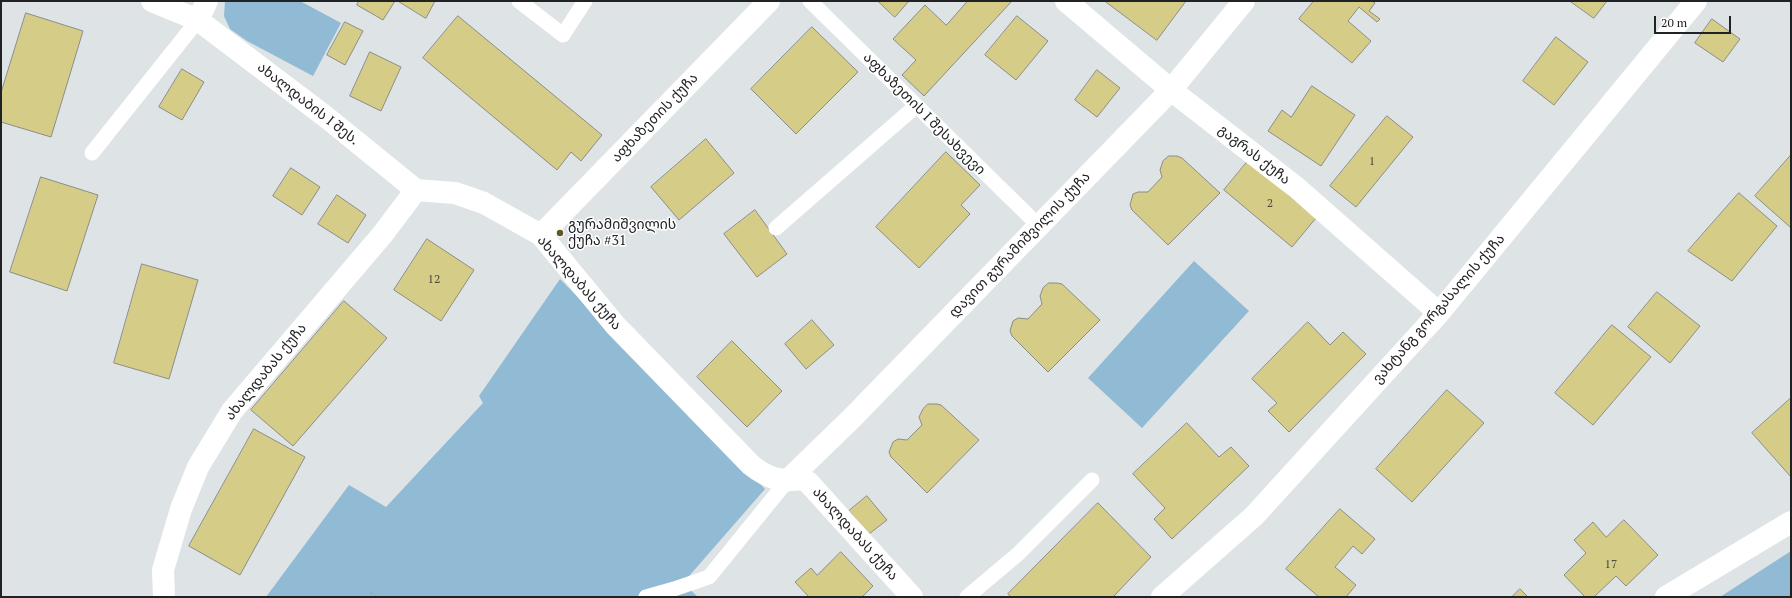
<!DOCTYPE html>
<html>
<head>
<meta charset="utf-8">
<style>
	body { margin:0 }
	#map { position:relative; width:1792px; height:598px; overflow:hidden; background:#dee3e6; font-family:"PT Serif",serif }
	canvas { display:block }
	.frame { position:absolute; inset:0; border:2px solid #212223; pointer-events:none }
	.scale { position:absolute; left:1654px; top:16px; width:77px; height:18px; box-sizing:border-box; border:2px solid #212223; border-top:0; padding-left:5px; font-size:12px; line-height:14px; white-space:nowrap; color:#212223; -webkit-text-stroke:3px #fff; paint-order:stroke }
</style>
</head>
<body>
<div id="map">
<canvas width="1792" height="598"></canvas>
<div class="frame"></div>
<div class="scale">20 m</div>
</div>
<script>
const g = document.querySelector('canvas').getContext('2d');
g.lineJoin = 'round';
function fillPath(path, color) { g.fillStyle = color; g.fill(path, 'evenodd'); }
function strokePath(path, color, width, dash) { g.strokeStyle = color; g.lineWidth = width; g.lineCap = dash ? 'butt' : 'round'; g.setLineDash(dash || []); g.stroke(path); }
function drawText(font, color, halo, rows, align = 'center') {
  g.font = font + ' "PT Serif","Noto Sans Georgian",serif'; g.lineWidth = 3; g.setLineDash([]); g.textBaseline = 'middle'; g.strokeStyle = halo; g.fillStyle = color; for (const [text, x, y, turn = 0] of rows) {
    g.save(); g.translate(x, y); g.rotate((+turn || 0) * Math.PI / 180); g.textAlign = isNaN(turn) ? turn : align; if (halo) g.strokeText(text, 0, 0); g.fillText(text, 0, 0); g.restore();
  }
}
const green = new Path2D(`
	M225,1H300L341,23L313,76L247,41L230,29L224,16Z
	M1194,261L1249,311L1142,428L1088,378Z
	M560,279L765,489L683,583L698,597H266L349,485L386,507L483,403L479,396Z
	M1791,551V597H1720Z`);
const building = new Path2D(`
	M359,1H395L383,20L357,5Z
	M398,1H435L426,18Z
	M878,1H909L895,17Z
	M968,1H1012L924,96L902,75L916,60L893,39L925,5L946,25Z
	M1105,1H1186L1157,40Z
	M1314,1H1372L1375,3L1369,11L1380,19L1377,22L1359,7L1348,21L1371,41L1352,63L1299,19Z
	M1570,1H1607L1594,18Z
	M26,13L83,31L51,137L1,122V93Z
	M458,16L602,135L581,161L571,152L557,170L423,58Z
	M1017,16L1048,41L1016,80L985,55Z
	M1712,19L1740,39L1723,62L1695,43Z
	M345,22L363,31L345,65L327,55Z
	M812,27L858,72L796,134L751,89Z
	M1556,37L1588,62L1554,105L1523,81Z
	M370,52L401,67L381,111L350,96Z
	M182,69L204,82L182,120L159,107Z
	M1097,70L1120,88L1097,117L1075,100Z
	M1312,86L1355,115L1321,166L1268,131L1282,110L1291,117Z
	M1387,116L1413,137L1356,207L1330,186Z
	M706,139L734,173L679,220L651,187Z
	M946,152L980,185L961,205L970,214L919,268L876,227Z
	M1791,155V226L1790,227L1755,196Z
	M1169,156H1177L1182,158L1220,193L1168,245L1132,210L1130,205L1133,194L1138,192H1148L1162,177L1160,170L1163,161Z
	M1248,161L1316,218L1292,247L1224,190Z
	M291,168L320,187L302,215L273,196Z
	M41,177L98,195L67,291L10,272Z
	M1739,193L1777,226L1732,281L1688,251Z
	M337,195L366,215L348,243L318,224Z
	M755,210L787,254L757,277L724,234Z
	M427,239L474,270L441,321L394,290Z
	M142,264L198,280L169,379L114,363Z
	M1049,283H1057L1062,284L1100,320L1048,372L1012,336L1010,331L1013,321L1018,318L1028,319L1042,304L1040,296L1043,288Z
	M1657,292L1700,326L1670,363L1628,327Z
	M344,301L387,338L293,446L251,410Z
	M812,320L834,345L806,369L785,344Z
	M1308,322L1330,345L1343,332L1366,354L1289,432L1268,411L1277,403L1252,379Z
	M1612,325L1651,357L1593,425L1555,393Z
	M732,341L782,391L747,427L697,377Z
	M1447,390L1484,423L1412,502L1376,469Z
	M1791,398V477L1752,433Z
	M928,404H937L941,405L979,440L927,493L891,457L889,452L893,442L898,439L907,440L922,425L919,417L923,409Z
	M1187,423L1219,457L1231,447L1249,466L1172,539L1154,519L1165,508L1133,474Z
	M254,429L305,457L240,575L189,546Z
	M867,496L887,520L869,534L849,511Z
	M1098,503L1151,557L1113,597H1011L1008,594Z
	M1340,509L1375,539L1362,554L1353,546L1335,567L1356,585L1346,597H1319L1286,569Z
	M1624,520L1658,555L1626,586L1616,576L1594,597H1585L1564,575L1586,553L1574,540L1593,522L1606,537Z
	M841,552L873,586L862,597H809L795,582L811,568L817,575Z
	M1520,589L1528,597H1512Z`);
const path = new Path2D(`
	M371,593L376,597`);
const service = new Path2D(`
	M519,1L563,35L585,1
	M810,1L1039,226
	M92,153L198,20
	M776,228L916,106
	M646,597L674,589L709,577L787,481
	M967,597L1018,554L1092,480`);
const minor = new Path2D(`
	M152,1L198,20L326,117L416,190
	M1066,1L1171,90L1297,188L1439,313
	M198,20L207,1
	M541,235L615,325L751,465C761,473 772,480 786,480C796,481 798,477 808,482L912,597
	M787,481L852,418L1171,90L1244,1
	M1162,597L1254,516L1439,313L1696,1
	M1666,597L1791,522`);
const tertiary = new Path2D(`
	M164,597L163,570L181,509L198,467L232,411L382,235L416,190L455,193L484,203L541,235L769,1`);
const markers = [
	[560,233,4,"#605926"]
];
const numberNames = [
	["1",1372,162],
	["2",1270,204],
	["12",434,280],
	["17",1611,565]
];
const streetNames = [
	["ახალდაბის I შეს.",308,104,38],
	["აფხაზეთის I შესახვევი",924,114,45],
	["აფხაზეთის ქუჩა",655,118,-46],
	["გაგრას ქუჩა",1254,155,38],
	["დავით გურამიშვილის ქუჩა",1020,245,-46],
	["ახალდაბას ქუჩა",579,283,49],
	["ვახტანგ გორგასალის ქუჩა",1439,309,-49],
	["ახალდაბას ქუჩა",266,372,-51],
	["ახალდაბას ქუჩა",855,534,48]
];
const poiNames = [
	["გურამიშვილის",568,225],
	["ქუჩა #31",568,241]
];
fillPath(green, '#91bad4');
fillPath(building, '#d5cc87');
strokePath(building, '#8c8c87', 1);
strokePath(path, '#a0a3a6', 2.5, [1, 3]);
strokePath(service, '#fff', 15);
strokePath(minor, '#fff', 22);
strokePath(tertiary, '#fff', 22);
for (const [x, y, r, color] of markers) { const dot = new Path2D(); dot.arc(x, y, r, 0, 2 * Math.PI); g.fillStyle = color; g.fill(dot); strokePath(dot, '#fff', 1.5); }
drawText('12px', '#4e4c3c', null, numberNames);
drawText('14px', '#212223', '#fff', streetNames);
drawText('14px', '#212223', '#fff', poiNames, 'left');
</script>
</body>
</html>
